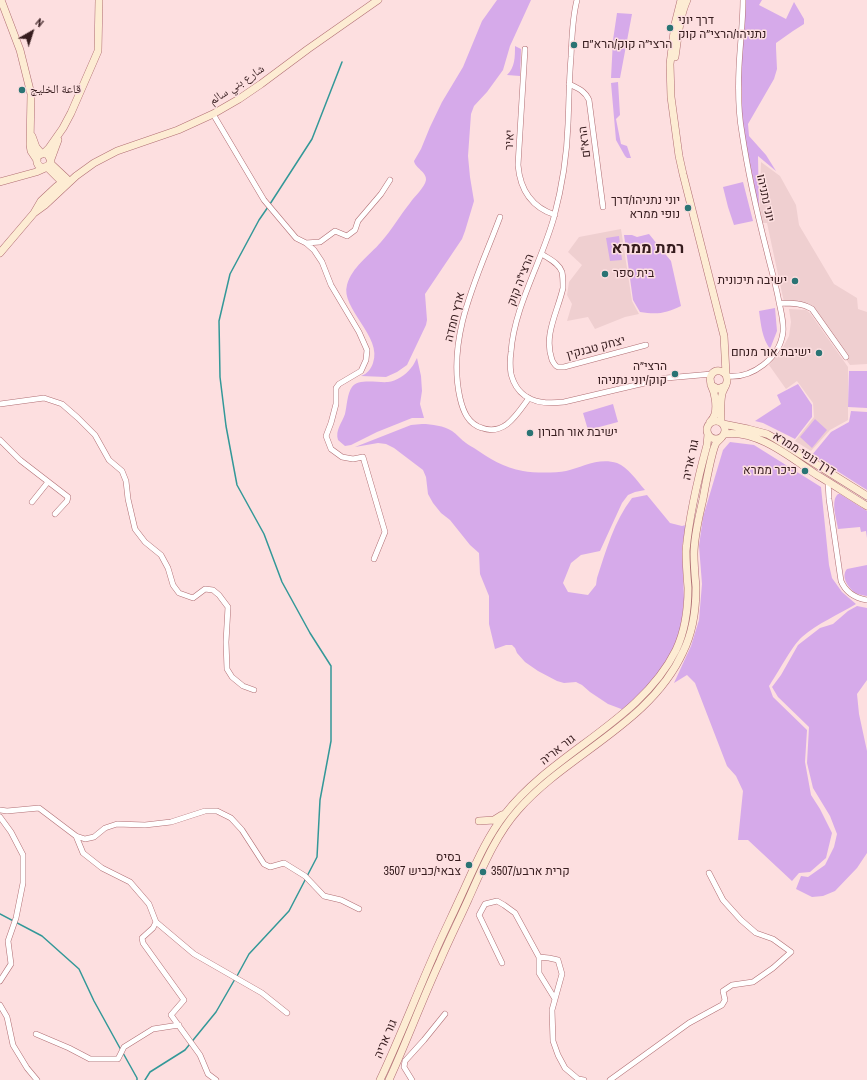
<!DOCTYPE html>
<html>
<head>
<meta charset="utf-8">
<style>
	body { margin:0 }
	#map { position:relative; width:867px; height:1080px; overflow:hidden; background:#fddfe0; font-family:"Archivo Narrow",sans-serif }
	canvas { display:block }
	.north { position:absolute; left:12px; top:12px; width:40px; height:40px; -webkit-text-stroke:3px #fddfe0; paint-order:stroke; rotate:39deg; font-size:11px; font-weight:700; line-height:16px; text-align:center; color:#361c1e }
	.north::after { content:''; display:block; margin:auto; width:14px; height:18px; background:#361c1e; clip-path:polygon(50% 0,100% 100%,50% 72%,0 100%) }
</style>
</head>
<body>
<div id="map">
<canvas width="867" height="1080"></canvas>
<div class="north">N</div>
</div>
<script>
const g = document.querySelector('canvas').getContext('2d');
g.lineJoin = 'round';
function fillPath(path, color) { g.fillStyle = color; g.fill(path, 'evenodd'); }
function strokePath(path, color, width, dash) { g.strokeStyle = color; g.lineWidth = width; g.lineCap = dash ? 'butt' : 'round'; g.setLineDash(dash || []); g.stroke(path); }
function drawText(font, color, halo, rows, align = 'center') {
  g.font = font + ' "Archivo Narrow","Noto Naskh Arabic",Heebo,sans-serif'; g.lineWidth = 3; g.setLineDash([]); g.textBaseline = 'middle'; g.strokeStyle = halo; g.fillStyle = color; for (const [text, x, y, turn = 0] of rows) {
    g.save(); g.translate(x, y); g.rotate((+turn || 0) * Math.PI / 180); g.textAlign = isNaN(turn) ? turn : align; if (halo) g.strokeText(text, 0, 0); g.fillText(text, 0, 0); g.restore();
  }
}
const built = new Path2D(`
	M761,162L780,176L796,205L799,225L834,284L857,298L858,309L867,312V364L850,365L812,311L805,307H785L767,223H759Z
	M621,229L632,301L639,314L625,317L595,329L588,317L567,321L572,304L567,295L569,282L582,265L568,252L579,237Z
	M789,309L806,310L810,313L848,367V420L830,430L811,451L795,441L814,417L813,403L797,381L786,389L769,365L781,351L789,336L791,322Z`);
const green = new Path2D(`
	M497,0H531L510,46L503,70L487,92L474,106L471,114L468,156L470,177L474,201L465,231L462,239L425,294L427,320L426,325L407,365L397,372L386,377L361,376C367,374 371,369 373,363C383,337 340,308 347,285C352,267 369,256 381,242C392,230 400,215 410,203C414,197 425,187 426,180C427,172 415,168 414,161L421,149L430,127L442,102L463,67L482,21Z
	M744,0H762L759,5L786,19L794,2L804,19V24L793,31L776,43V48L777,69L774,79L748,124L749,136L766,155L776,171L758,156L759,211L742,124V91L740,63Z
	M617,13L632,14L620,78H611L613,40Z
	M515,46L521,49L520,76L507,75C515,67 515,57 515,46Z
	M618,82L620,115L616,119L621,144L627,146L631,158H627L625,156L616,140L611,83Z
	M743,182L753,221L734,225L728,207L723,187Z
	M649,234L671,261L681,306C666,313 658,315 640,312L633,300L624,235H632L637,237Z
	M619,236L622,260L610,261L606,238Z
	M775,308L777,331L770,349C762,338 761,325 759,311Z
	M417,358L421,376L422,391L420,404L424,418H412L377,432L351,445L345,446L338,440C335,430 342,423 345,414C347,406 347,394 352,387C358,378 378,383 388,382C396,381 406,375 411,368C414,365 415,361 417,358Z
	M849,371H867V408L848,407Z
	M798,384L812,405V417L795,439L763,423L755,421L781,404L777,395Z
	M613,404L618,422L588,430L583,413Z
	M851,411L867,412V490L812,455L831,432L849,422Z
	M815,419L827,430L812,448L800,437Z
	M422,424C432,424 444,426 452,431C457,434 461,440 466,443C468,445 471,446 474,448C489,458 504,468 523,471C534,473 555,473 566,471C582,467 599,457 617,463C628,467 637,481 645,490L635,492L628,495L622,503L600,551L581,555L571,563L563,583L568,592L588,595L596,585L597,578C606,551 614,521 632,498L647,495L670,523L682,526L686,525L682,547L684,599L681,630L673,649L656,677L624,710L608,704L590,692L582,685L576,682L564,683L557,681L538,671L525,662L517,653L515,648L512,645H506L495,649L489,624V596L480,574L479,553L470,545L450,520L441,513L433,503L428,494L426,477L423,470L394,448L386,444L378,443L355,447L411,425Z
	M730,442L754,445L821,487L829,565L832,578L842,592L856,604C838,615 818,623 802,637C791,647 778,673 769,686L773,697L807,730L805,762L811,795L820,809L832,833L826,858L810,872L799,873L792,881L748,840H738L743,791L736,776L727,766L695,683L687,675L674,683L691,646L699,620L702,584L699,546L703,517L723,450Z
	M838,494H840L867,511V538L866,531L861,532L860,527L838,529C837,520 830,501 838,494Z
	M867,565V596C863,595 858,595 854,592C847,586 841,576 847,569Z
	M857,606L867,608V680L857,694L859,714L867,751V853L857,868L835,891L823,896L812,897L796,889L801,876L808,877L825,865L834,847L837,834L830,816L813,788L807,763L809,727L778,697L772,687L781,675L798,645L820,628L833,624L848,611Z`);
const stream = new Path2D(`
	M270,204L312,139L342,62
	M0,914L42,936L79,969L94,1001L121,1050
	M237,976L249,954L289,911L317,857L320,800L331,741V666L310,633L282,582L264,534L237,485L226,426L220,377L219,321L230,274L259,220L268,207
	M123,1053L137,1078V1080
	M145,1080L150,1072L185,1050L216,1012L235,979`);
const street = new Path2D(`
	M577,0C572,19 572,38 571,57C569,80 569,102 568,124C567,155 562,187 554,217C542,261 514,307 511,352C510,359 510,367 511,374C518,401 540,405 564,402L666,378L712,374
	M525,49L518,165C520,189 531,207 555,215
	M569,84C578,88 585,91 589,100L603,207
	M213,114L264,200L296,238L306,243L314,250L322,262L331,285L359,332L367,350L366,360L361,371L339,384L336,388V404L331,423L326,436L331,449L342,457L353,459L363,457L385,532L374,559
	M500,217C479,274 446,335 460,398C463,411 468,424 482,428C505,436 517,414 529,398
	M306,243L320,242L335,231L347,236L355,230L358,221L381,194L390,180
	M542,254C549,259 559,263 562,272C563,277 563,283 563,288C558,311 543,335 552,360C553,362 555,366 558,367C559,367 563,367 564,367L646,345
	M780,303C792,303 802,303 812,309L846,357
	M727,376C752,379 780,358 783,332C784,322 781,312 779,302C776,285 771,269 767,252C757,213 748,173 742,133C738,111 738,89 739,67C740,45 743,22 743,0
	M0,404L44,398L62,404L78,418L95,435L109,460L122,471L126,481L128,499L135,529L145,542L161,555L168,568L173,585L179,593L193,598L205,589L213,590L219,595L228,607L226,642L227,669L232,677L243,686L254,690
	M0,440L20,460L68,497L67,501L55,514
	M828,481L829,499L841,581C846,593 855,598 867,600
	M32,502L48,482
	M0,810L7,811L39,808L76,836L85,839L94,837L105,828L117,824L145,825L171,822L205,811H217L231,818L242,830L264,864L270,867L284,863L305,876L324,896L341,900L359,909
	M0,817L11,832L23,855V883L16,918L8,941L11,964L0,981
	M76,836L83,853L102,868L130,882L149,904L156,922L153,928L142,938L143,943L184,1000L171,1015L200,1055L208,1074L216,1080
	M156,922L194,954L262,993L287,1013
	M539,957L549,958L558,960L562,974L552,1010L553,1041L558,1055L565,1068L578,1079L584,1080
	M502,963L479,915L485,904L497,901L504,905L515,913L539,957V973L555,999
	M0,1005L7,1017L13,1045L27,1068L37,1080
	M36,1034L69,1048L90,1059H118L124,1047L153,1029L179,1025
	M412,1080L404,1067L405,1061L424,1040L445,1014
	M610,1080L689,1023L722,1005L725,1000L723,991L732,985L753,982L773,968L791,952L773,939L756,933L741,920L723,900L709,873`);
const secondary = new Path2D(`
	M1,0L20,50L31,94L30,145L31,151L37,160
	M681,0L675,24L670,64L671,97L679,156L683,174L724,336L726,374
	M675,57C678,38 679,18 687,0
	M32,136L36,147L42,154
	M44,153L48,155L51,161L49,165L43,168C37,166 36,162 37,157L41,154L44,153L49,148L63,128L71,113L98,51L99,0
	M51,159L58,140
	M50,163L67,179L68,183
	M47,167L62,182L66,183
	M0,182L36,172L45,168
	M34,213L45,205L76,176L94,163L117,151L178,130L213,114L239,99L261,84L308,49L378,0
	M0,253L34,213L41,201L56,187L65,180
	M707 430a9 9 0 1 1 18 0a9 9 0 1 1-18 0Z
	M710,422C712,420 714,417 715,414C717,405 715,393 711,385
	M721,422C721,413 720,403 722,394C723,389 728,384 727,379C727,373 721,370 716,371C712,372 711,375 710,378L711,385L718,389L725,386
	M723,424L748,429L767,434L776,439L867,496
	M724,434C758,429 791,458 817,475C834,485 850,496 867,506
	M479,821L494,820L502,815
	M380,1080C399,1040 415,998 433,957C442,936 452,916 461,896C474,868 486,838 505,814C553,752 641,721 676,650C685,631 688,609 688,588C687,576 686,563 686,551C689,517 698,478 707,445L708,434
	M389,1080C407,1041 422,1000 440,961C449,940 459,920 468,900C482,869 495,836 518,810C568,753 650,724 683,652C693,632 696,609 696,587C695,576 694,565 694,554C694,536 699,517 703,499C706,482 709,465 714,448L716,443L721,438`);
const markers = [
	[670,28,4,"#2a7474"],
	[574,45,4,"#2a7474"],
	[22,90,4,"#2a7474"],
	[688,208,4,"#2a7474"],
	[605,274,4,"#2a7474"],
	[795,281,4,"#2a7474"],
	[819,353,4,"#2a7474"],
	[675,374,4,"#2a7474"],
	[530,433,4,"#2a7474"],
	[805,471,4,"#2a7474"],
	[469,865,4,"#2a7474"],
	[483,872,4,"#2a7474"]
];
const poiNames = [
	["דרך יוני",678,21],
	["נתניהו/הרצי״ה קוק",678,35],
	["הרצי״ה קוק/הרא״ם",582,45],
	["قاعة الخليج",30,90],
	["יוני נתניהו/דרך",680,201,"right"],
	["נופי ממרא",680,215,"right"],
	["בית ספר",613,274],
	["ישיבה תיכונית",787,281,"right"],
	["ישיבת אור מנחם",811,353,"right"],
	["הרצי״ה",667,367,"right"],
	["קוק/יוני נתניהו",667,381,"right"],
	["ישיבת אור חברון",538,433],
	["כיכר ממרא",797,471,"right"],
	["בסיס",461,858,"right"],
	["צבאי/כביש 3507",461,872,"right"],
	["קרית ארבע/3507",491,872]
];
const streetNames = [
	["شارع بني سالم",237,85,-33],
	["יאיר",510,140,-87],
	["הרא\"ם",585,142,-97],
	["יוני נתניהו",765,198,78],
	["הרצי\"ה קוק",521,280,-69],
	["ארץ חמדה",455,317,-76],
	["יצחק טבנקין",596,348,-15],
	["דרך נופי ממרא",804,454,32],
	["גור אריה",691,460,-78],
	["גור אריה",558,750,-38],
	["גור אריה",386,1039,-67]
];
const districtNames = [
	["רמת ממרא",648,249]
];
fillPath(built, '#efcfd0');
fillPath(green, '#d6aaea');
strokePath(stream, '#339898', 1.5);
strokePath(street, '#b06e73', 6);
strokePath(secondary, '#b06e73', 8);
strokePath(street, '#fff', 5);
strokePath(secondary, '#fdecd3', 7);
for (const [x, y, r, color] of markers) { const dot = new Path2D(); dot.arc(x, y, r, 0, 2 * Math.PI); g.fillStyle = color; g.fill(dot); strokePath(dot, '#fddfe0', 1.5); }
drawText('12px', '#361c1e', '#fddfe0', poiNames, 'left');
drawText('12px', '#361c1e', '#fddfe0', streetNames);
drawText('bold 16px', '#361c1e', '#fddfe0', districtNames);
</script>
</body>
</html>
